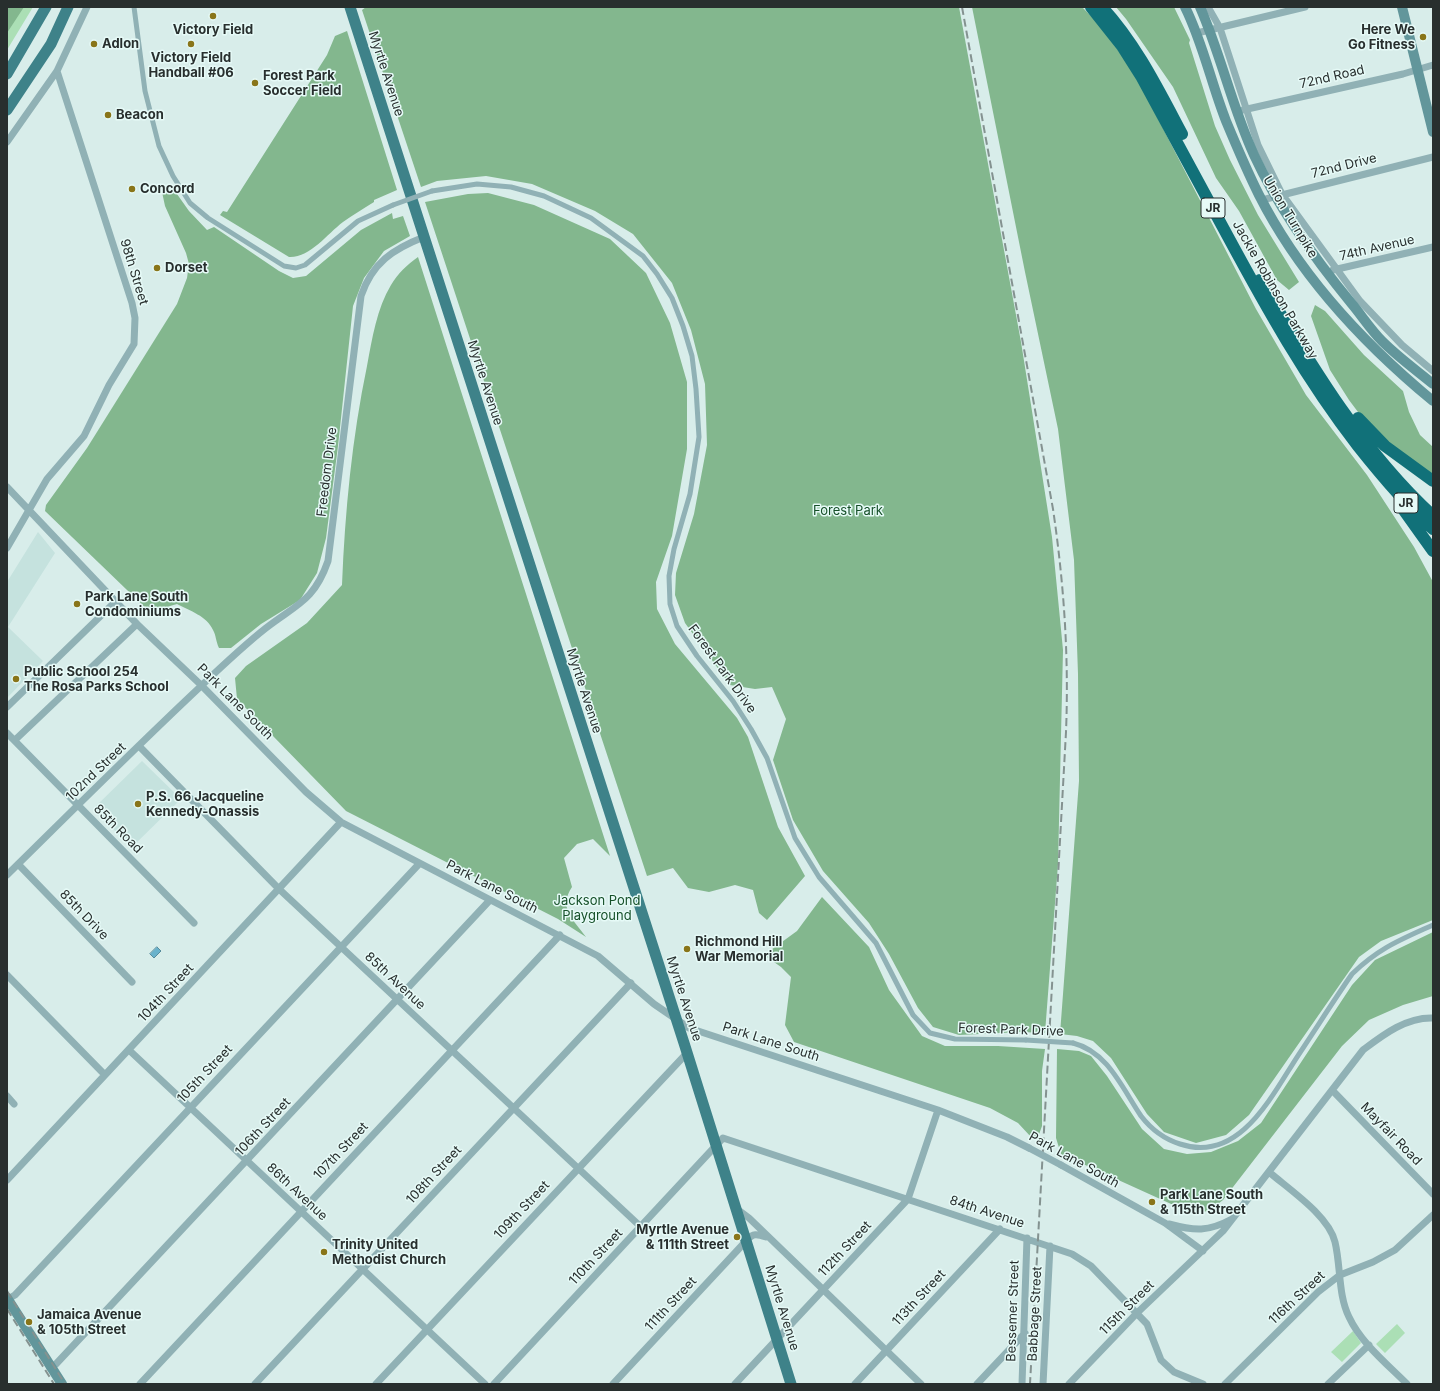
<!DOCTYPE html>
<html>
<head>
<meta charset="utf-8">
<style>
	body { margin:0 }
	#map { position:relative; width:1440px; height:1391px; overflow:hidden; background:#d8edea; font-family:Inter,sans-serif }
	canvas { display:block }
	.frame { position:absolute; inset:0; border:8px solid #282f2e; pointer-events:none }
</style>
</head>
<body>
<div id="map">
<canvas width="1440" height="1391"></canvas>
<div class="frame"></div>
</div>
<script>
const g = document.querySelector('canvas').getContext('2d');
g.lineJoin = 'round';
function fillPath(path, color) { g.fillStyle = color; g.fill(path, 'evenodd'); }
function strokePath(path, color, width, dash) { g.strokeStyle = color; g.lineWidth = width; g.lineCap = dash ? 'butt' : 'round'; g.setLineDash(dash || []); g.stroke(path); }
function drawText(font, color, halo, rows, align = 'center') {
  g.font = font + ' Inter,sans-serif'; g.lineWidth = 3; g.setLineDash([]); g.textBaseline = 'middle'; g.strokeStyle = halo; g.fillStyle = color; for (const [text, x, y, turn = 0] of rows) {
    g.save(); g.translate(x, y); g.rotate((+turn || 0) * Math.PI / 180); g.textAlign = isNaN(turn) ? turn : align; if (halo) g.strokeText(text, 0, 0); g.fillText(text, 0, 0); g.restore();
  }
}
const built = new Path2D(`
	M38,532L55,553L8,627L43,661L7,698V582Z
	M142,761L181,799L131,848L94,808Z`);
const green = new Path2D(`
	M7,7H33L7,50Z
	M1397,1324L1405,1333L1385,1353L1376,1344Z
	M1353,1331L1361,1343L1342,1362L1331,1352Z`);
const forest = new Path2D(`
	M7,7H24L7,33Z
	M366,7H959L1021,342L1052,537L1063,650L1058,864L1045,1033L1021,1032L959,1035L933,1027L918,1008L889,954L869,923L823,871L793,820L773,760L786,719L772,687L755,689L730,685L685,623L675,595L676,573L694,514L707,445L705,384L691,330L672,283L633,234L595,211L532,184L486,176L437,181L421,187L362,10Z
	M972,7H1082L1103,28L1137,78L1256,309L1306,395L1367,475L1414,547L1433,582V920L1381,941L1359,957L1249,1115L1226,1135L1196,1143L1164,1132L1147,1114L1111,1058L1093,1041L1077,1036L1060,1034L1079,781L1078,674L1074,560L1058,429L1025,272Z
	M1116,7H1174L1190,40L1189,43L1215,126L1230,160L1258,215L1299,282L1289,290L1277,280L1239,211L1216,178L1173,87L1126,19Z
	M347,31L397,190L374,200V202C364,208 353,215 343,222C327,234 310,258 289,257L220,215L223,211L227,212L327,55L335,36Z
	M172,187L189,211L207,230L214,227L279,271L293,278L306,276L361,230L392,213L393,219L403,216L410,236L384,251L364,278L353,306L338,446L326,538L317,573L300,600L261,624L231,648H219C216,642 216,635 213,630C207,616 190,611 177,604L163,608L154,616L45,511L46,505L87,448L177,304L187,278L189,264L186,253L165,206L162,192Z
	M488,193L534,205L610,239L646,273L670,323L687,382V449L672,536L656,582L657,609L675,644L737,718L748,737L778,827L805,876L767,920L759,913L753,890L735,885L709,892L688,888L673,868L647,876L425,202L468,194Z
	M418,257L610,856L593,839L577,844L564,858L572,887C558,908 573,919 586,937L558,919L346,811L237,699L235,678L246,666L307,623L342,585C345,511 352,438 367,366C372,339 377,308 391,285C398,273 407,265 418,257Z
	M1315,305L1325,311L1364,355L1403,391L1409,412L1420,435L1433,447V475L1388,443L1367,424L1349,400L1330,370L1311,316Z
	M822,897L869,947L889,990L922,1036L945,1046H998L1045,1049L1042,1071V1126L1037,1140L1031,1137L1018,1123L990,1108L794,1042L785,1025L791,977L781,967L764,955L797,931Z
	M1433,932V996L1403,1005L1369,1020L1342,1046L1223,1200L1209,1211L1191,1213L1061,1154L1056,1138L1057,1049L1079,1051L1091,1056L1107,1076L1142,1129L1164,1149L1187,1154L1211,1152L1238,1141L1261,1123L1352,985L1375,960Z`);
const water = new Path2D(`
	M157,947L161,951L154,958L150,954Z`);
const pedestrian = new Path2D(`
	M134,7L145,91L159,146L173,176L190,203L208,218L284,266L296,268L305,265L358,221L393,205
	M432,191L477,184L511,187L544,196L591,218L643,256L657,274L672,298L683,326L692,356L696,389L699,437L690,494L674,549L669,576L670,604L677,626L697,656L733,701L751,729L767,758L795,838L819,877L876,943L913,1015L930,1033L955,1039L1026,1040
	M1073,1043C1108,1052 1122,1088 1141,1116C1151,1129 1164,1139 1180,1144C1240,1164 1272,1095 1299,1054C1317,1027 1334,1000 1352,974C1379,948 1400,940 1433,925`);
const minor = new Path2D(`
	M1208,7L1220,28L1258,145L1282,194L1360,301L1402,345L1433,371
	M1197,33L1305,7
	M1243,110L1403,74L1433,65
	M7,142L57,71L87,7
	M1262,200L1433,157
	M1333,270L1433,247
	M7,487L137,624L201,685L306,792L341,822L598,956L654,1004L689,1028L938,1110L1007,1137L1029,1148
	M7,548L47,479L84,436L109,385L134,344L135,318L132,303L57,71
	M7,707L116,601
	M7,733L194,923
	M15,740L137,624
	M139,746L279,889L641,1227
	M18,864L132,982
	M7,875C71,812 135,748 200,687C221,667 243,646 266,628C297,604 314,601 328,561L361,296C372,263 393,249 424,237
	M7,975L105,1075
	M129,1050L485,1384
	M1332,1090L1433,1194
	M7,1096L14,1104
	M1061,1165L1165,1223L1203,1251
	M1269,1172C1290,1190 1329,1216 1335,1242C1341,1267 1338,1295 1349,1317C1361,1343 1387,1364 1407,1384
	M7,1180L341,822
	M737,1209L749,1218L921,1384
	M1169,1224C1195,1231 1208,1232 1232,1219
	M8,1299L15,1295L419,864
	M50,1368L56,1364L490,900
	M140,1384L560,935
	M255,1384L631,983
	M376,1384L687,1053
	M494,1384L723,1138L1072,1254L1091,1266L1147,1324L1161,1360L1174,1372L1203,1384
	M613,1384L747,1240C753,1233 757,1234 766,1237
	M735,1384L908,1199L938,1110
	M855,1384L1000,1229
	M977,1384L1025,1333
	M1022,1384L1027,1238
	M1043,1384L1050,1246
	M1069,1384L1137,1313L1223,1231L1363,1050C1383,1035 1406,1017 1433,1018
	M1225,1384L1318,1292L1340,1275L1373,1262L1395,1250L1433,1215
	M1328,1384L1369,1345`);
const secondary = new Path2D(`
	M1185,7C1203,43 1211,83 1226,121C1236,145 1247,171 1259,195C1300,276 1364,344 1433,401
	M1200,7C1221,55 1232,107 1254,155C1279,209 1314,258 1352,304C1362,316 1371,330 1382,341C1398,357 1416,370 1433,384
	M1402,7L1433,132
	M7,1298L62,1384`);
const primary = new Path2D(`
	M350,7L684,1043L791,1384
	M7,74L46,7
	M7,110L51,44L68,7`);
const motorway = new Path2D(`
	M1091,7L1122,46L1141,76C1169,128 1198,181 1226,233C1266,307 1306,379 1358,446C1381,475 1405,504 1433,529
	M1102,7C1136,44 1158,89 1182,134
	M1260,280C1310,363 1361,450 1433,516
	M1358,418L1385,446L1433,481
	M1403,509L1433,551`);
const rail = new Path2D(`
	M962,7L1053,509C1064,584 1069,657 1066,732L1030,1384
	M7,1291L65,1384
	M7,1309L54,1384`);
const pedestrianBridge = new Path2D(`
	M393,205L432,191
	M1026,1040L1073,1043`);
const minorBridge = new Path2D(`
	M1029,1148L1061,1165`);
const markers = [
	[213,16,4,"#897519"],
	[1423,37,4,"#897519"],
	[94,44,4,"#897519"],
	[191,44,4,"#897519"],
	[255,83,4,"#897519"],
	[108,115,4,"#897519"],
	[132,189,4,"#897519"],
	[157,268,4,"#897519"],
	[77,604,4,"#897519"],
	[16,679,4,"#897519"],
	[138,804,4,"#897519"],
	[687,949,4,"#897519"],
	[1152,1202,4,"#897519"],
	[737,1237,4,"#897519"],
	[324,1252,4,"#897519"],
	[29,1322,4,"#897519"]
];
const shields = [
	[1213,208,24],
	[1406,503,24]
];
const shieldNames = [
	["JR",1213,208],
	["JR",1406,503]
];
const poiNames = [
	["Victory Field",213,30,"center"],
	["Here We",1415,30,"right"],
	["Go Fitness",1415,45,"right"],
	["Adlon",102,44],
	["Victory Field",191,58,"center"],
	["Handball #06",191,73,"center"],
	["Forest Park",263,76],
	["Soccer Field",263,91],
	["Beacon",116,115],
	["Concord",140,189],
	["Dorset",165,268],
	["Park Lane South",85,597],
	["Condominiums",85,612],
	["Public School 254",24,672],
	["The Rosa Parks School",24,687],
	["P.S. 66 Jacqueline",146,797],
	["Kennedy-Onassis",146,812],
	["Richmond Hill",695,942],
	["War Memorial",695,957],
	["Park Lane South",1160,1195],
	["& 115th Street",1160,1210],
	["Myrtle Avenue",729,1230,"right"],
	["& 111th Street",729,1245,"right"],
	["Trinity United",332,1245],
	["Methodist Church",332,1260],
	["Jamaica Avenue",37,1315],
	["& 105th Street",37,1330]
];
const streetNames = [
	["Myrtle Avenue",386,74,72],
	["72nd Road",1332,77,-13],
	["72nd Drive",1344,166,-14],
	["Union Turnpike",1290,217,59],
	["74th Avenue",1377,248,-13],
	["98th Street",134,272,73],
	["Jackie Robinson Parkway",1275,290,60],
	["Myrtle Avenue",485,383,72],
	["Freedom Drive",327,472,-83],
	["Forest Park Drive",722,669,54],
	["Myrtle Avenue",584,691,72],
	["Park Lane South",235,702,45],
	["102nd Street",96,772,-44],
	["85th Road",118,829,45],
	["Park Lane South",492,887,27],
	["85th Drive",84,915,46],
	["85th Avenue",395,981,43],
	["104th Street",166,993,-47],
	["Myrtle Avenue",684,999,72],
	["Forest Park Drive",1011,1030,2],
	["Park Lane South",771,1042,18],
	["105th Street",205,1074,-47],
	["106th Street",263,1127,-47],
	["Mayfair Road",1391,1134,46],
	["107th Street",341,1151,-47],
	["Park Lane South",1074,1160,29],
	["108th Street",434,1175,-47],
	["86th Avenue",297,1192,43],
	["109th Street",522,1210,-47],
	["84th Avenue",987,1212,18],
	["112th Street",845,1249,-47],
	["110th Street",596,1257,-47],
	["113th Street",919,1298,-47],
	["116th Street",1297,1298,-43],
	["111th Street",671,1304,-47],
	["Myrtle Avenue",782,1308,73],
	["115th Street",1127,1308,-45],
	["Bessemer Street",1013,1311,-88],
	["Babbage Street",1035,1314,-87]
];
const parkNames = [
	["Forest Park",848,511],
	["Jackson Pond",597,901],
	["Playground",597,916]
];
fillPath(built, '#c5e2de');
fillPath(green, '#abdfb5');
fillPath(forest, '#83b78e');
fillPath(water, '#69b2cb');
strokePath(water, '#568b9c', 1);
strokePath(pedestrian, '#90b1b5', 5);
strokePath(minor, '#90b1b5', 7);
strokePath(secondary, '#62969b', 10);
strokePath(primary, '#3e8289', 11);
strokePath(motorway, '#117179', 12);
strokePath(rail, '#849290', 2, [8, 4]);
strokePath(pedestrianBridge, '#90b1b5', 5);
strokePath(minorBridge, '#90b1b5', 7);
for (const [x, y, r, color] of markers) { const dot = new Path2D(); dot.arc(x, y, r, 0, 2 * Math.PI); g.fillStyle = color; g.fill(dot); strokePath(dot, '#e6faf7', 1.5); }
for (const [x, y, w] of shields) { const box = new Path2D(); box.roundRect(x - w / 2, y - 10, w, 20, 3); g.fillStyle = '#e6faf7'; g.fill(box); strokePath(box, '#282f2e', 1); }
drawText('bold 12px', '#282f2e', null, shieldNames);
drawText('bold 13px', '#282f2e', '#e6faf7', poiNames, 'left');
drawText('13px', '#282f2e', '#e6faf7', streetNames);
drawText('13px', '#165029', '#e6faf7', parkNames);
</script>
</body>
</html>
